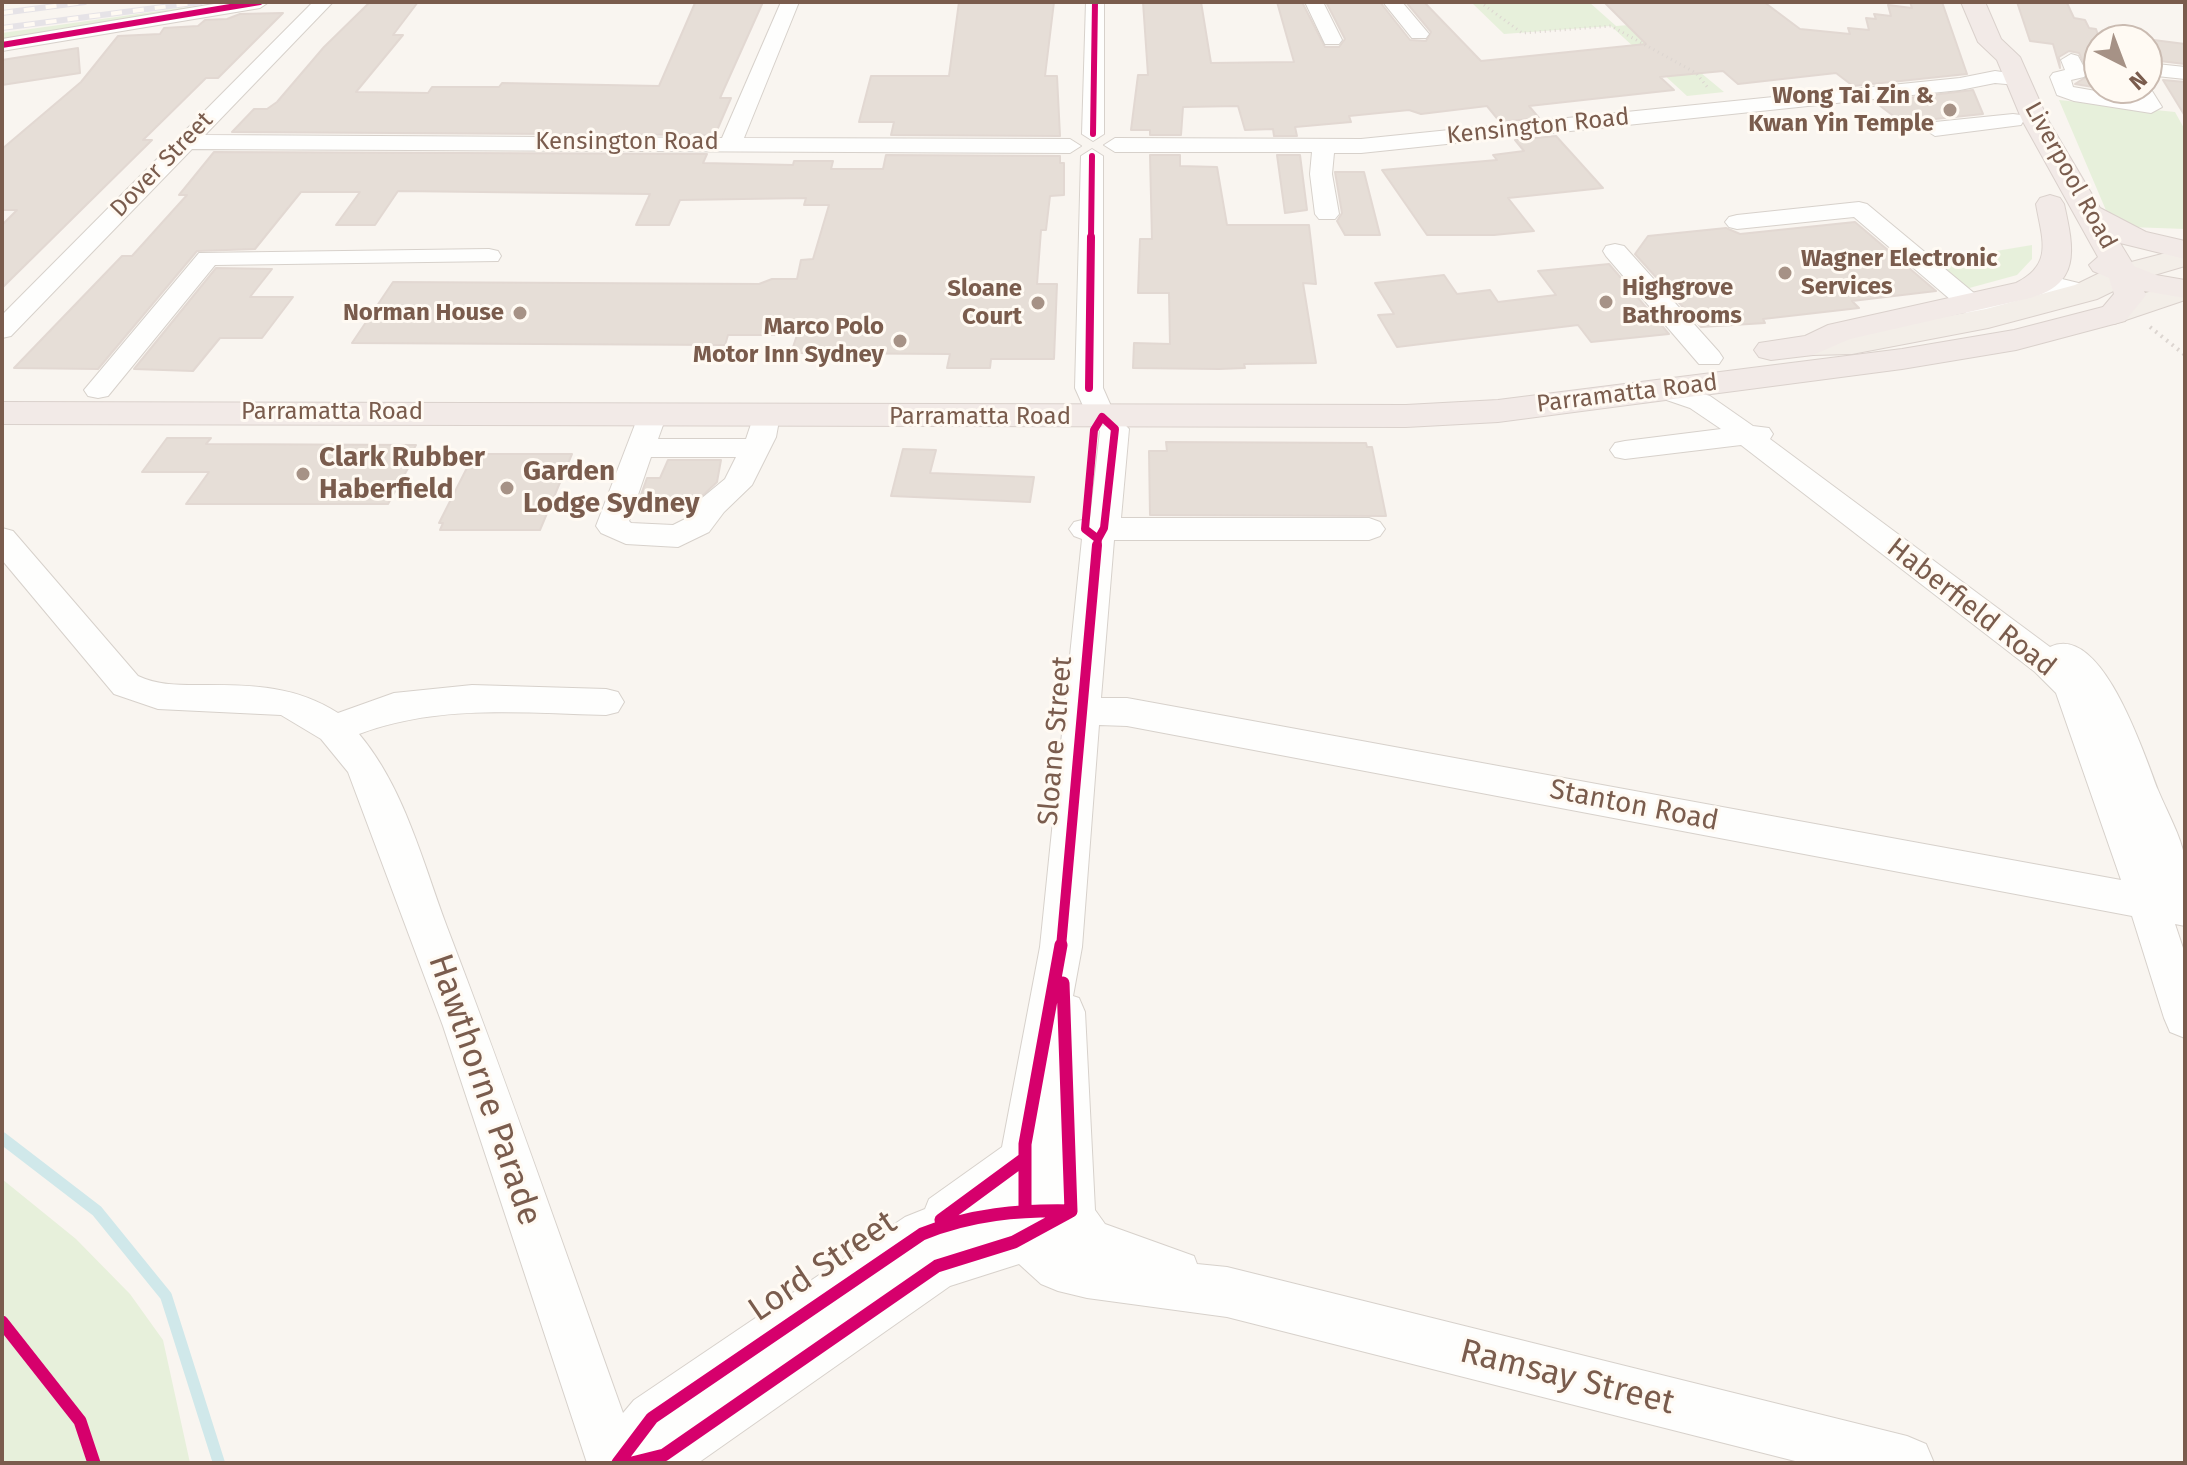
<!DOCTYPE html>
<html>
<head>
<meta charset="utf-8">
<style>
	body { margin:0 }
	#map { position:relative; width:2187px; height:1465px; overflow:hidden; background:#f9f5f0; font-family:"Fira Sans",sans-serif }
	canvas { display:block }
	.frame { position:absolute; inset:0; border:4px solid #7a5c4d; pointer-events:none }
	.north { position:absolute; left:2083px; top:24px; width:80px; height:80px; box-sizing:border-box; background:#fffaf3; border:2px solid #cabbb1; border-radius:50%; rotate:138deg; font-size:22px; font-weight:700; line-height:32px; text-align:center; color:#7a5c4d }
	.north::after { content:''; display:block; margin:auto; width:28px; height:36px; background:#a69286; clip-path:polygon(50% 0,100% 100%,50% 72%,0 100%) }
</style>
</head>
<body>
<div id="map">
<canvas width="2187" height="1465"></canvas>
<div class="frame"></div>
<div class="north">N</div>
</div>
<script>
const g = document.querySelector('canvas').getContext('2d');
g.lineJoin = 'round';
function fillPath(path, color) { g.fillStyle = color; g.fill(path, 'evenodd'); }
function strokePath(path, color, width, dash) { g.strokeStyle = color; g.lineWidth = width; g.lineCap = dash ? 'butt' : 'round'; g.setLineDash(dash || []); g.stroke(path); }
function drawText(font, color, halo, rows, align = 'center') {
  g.font = font + ' "Fira Sans",sans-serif'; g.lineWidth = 6; g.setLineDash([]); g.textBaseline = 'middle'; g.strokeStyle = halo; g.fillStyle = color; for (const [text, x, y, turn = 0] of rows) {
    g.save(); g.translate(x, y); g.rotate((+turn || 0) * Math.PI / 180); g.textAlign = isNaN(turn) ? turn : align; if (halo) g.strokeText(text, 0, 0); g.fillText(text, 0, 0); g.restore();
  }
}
const green = new Path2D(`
	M223,2H245L2,41V33Z
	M1471,2H1589L1616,26L1642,24L1724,92L1687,96L1611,26L1504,34Z
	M2059,100L2175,112L2185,130V229L2130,227L2108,215Z
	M2032,245V259L2017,275L1962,290L1930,262Z
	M2,1179L76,1239L130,1294L163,1340L190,1463H2Z`);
const stream = new Path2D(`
	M2,1138L97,1211L166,1296L219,1463`);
const building = new Path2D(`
	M370,2H418L393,35H403L356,92L428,93L432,87H499L502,83L659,86L695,3L763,2L720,98H731L715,135L232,132L254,109H267L277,102L324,47Z
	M959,2H1054L1045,76H1057L1060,136L891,135L894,122H859L871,76H949Z
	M1143,2H1201L1211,63L1294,62L1277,2H1302L1325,47H1339L1345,39L1326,2H1380L1410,40L1426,41L1431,32L1406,2H1424L1481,61L1646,44L1604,2H1764L1800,29L1850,34L1848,28L1869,30L1866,18L1876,19L1874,14L1891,16L1888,5L1912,8L1910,2H1942L1967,74L1853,86L1836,73L1738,84L1723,71L1660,77L1674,90L1529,106L1539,118L1500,122L1487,106L1421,114L1409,110L1349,116L1351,122L1295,127L1297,136H1274L1273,129L1245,130L1238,106L1183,107L1181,135H1150V130H1131L1138,75H1148Z
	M2017,2L2067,3L2074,18L2085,20L2089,28L2096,29L2099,38V88L2075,84L2089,75L2079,53L2069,51L2059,57L2060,68L2053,44L2030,41Z
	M283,13L218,78H206L143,140H152L2,288V225L17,210H2V149L81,82L118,36L160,34L164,28L198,26L205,20L227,19L240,14Z
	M2138,38L2185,44V64L2151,60L2147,53V40Z
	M78,48L80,73L2,85V60Z
	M2163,80L2185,82V116Z
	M1973,90L1983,114L1935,119L1924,125L1908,127L1875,102Z
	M1556,136L1603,188L1508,198L1534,231L1494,235H1427L1382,170L1497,160L1493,155L1524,151L1515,140Z
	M214,152L707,154L703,163L793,165L794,161H833L831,169H883L886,155L1060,156V163H1064V195L1050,196L1046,230H1041L1037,284H1057L1054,359H991L990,368H947L950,354L791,353L797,335H728L725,345L352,343L393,282L759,284L772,279H797L801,260L813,259L829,205H804L806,198L680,200L669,225H636L650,194L398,191L375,225H336L360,192H301L255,249L197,251L98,369L14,368L122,256H132L187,195H179Z
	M1150,155H1180V166L1217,167L1227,225H1309L1316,284L1303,283L1316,363L1244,364L1245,368L1219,369L1133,368L1134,343L1170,344L1169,293H1138L1140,239H1152Z
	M1277,155H1300L1307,210L1285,213Z
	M1335,172H1364L1380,235H1345L1337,221L1342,213Z
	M1855,222L1936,291L1852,301L1859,308L1763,319L1765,323L1701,327L1635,254L1648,236L1726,228L1740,234Z
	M1609,264L1669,334L1591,342L1578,325L1397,347L1378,315L1394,314L1375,283L1444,275L1457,294L1490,290L1498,302L1556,295L1538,271Z
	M216,268L272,269L250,297H293L262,338H220L193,371L134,369Z
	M167,438H211L206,444L416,445L411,454H416L388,504H186L209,472H142Z
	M1166,442L1366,443L1367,447H1372L1386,516L1150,515L1149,451H1167Z
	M903,449L936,450L930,473L1034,477L1030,502L891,496Z
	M474,454H572L540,530H440L443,523H439Z
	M668,460H721L717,482L694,504L638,503L647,478H660Z`);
const pathFar1 = new Path2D(`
	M1480,2L1522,33L1611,26L1696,73L1708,88`);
const path = new Path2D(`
	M2150,327L2185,355`);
const minor = new Path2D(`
	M226,2H269L260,8L2,51V39Z
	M313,2H333L205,135L722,138L781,2H799L744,138L1070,139L1081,146L1070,153L192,149L11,336L2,338V315Z
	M1086,2H1104V134L1093,141L1082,134Z
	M1305,2H1323L1342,40L1339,44H1325Z
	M1383,2H1402L1429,34L1426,38H1412Z
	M2071,54L2078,56L2087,73L2084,77L2071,80L2073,87L2136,98L2132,88H2147V83L2162,107L2151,113L2074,101L2057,95L2050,77L2053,73L2065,70L2061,60Z
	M2147,63L2185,67V79L2147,75Z
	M1995,71L2024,75L2027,79L2017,85L1995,83L1960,90L1361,153H1334L1332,174L1339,214L1335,219H1319L1315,214L1310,174L1312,152H1115L1104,145L1115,138L1361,139L1960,78Z
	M2013,114L2021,115L2024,120L2021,125L1935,136L1924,129L1935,122Z
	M1092,149L1103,156V388L1114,413L1129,429L1121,518H1369L1380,522L1385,529L1380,536L1369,540H1114L1101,698H1127L2121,880L2056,693L2035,672L1741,445L1625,459L1615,457L1610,450L1615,443L1625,441L1721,429L1690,408L1652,395L1648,389L1652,383L1662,381L1710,396L1753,426L1769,428L1773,434L1770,439L2050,647C2102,621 2145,757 2158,790C2167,812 2181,836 2185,859C2187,880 2185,905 2185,926L2175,924L2185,954V1038L2170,1032L2164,1018L2132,916L1127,726L1099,725L1082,947L1073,996L1079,998L1085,1012L1095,1210L1105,1224L1194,1256L1197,1264L1227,1267L1907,1436L1926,1444L1934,1463H1803L1227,1317L1087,1298L1058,1291L1041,1284L1019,1264L950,1286L698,1463H587L443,1026L348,772L321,739L281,715L158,709L114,694L2,560V528L13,531L138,676C159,686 183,685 206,685C254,685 296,686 338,713L394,693L472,685L606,689L618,692L624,702L618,712L606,715C522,713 439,704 359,734C404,787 423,863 447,927C509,1088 565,1251 623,1413L634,1400L905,1217L925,1209L929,1199L1002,1147L1040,947L1082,539L1074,536L1069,529L1074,522L1090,518L1100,431L1088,417L1075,388L1081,156Z
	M1859,202L1867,204L1986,303L1990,298L2062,279L2095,287L2099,292L2095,297L2086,300L2062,295L1995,311L2001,318L1997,324H1979L1854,217L1737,229L1729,227L1725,222L1729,217L1737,215Z
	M1615,244L1624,246L1719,352L1723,358L1719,364H1699L1606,256L1603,251L1606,246Z
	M489,249L498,251L501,256L498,261L215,265L108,396L98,398L88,396L84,390L199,253Z
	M653,405L663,408L667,414L658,439H746L756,409L766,406L776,409L780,415L776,437L752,485L724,512L709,532L678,547L626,544L601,533L596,526L639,414L643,408ZM651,457H736L725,479L702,498L687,518L673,525L631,523L629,521Z`);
const major = new Path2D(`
	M2185,248V266L2134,281L2097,299L1988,328L1852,354L1813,355L1801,352L1797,345L1801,338L1852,334L1986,309L2075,285L2112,267Z
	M2185,280V300L2114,324L2103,321L2098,314L2103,307Z`);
const highway = new Path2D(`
	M1961,2H1985L2001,39L2020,57L2048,120L2100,208L2146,232L2185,241V259L2120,243L2134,266L2156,275L2185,280V298L2144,291L2146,295L2125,321L2016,350L1902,369L1498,422L1406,427L2,424V402L1406,405L1498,400L1902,349L2014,330L2103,307L2114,294L2109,278L2093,271L2089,265L2098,257L2022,120L1997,60L1978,42Z
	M2050,195L2060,198L2064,204C2074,249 2082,286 2026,299L1850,339L1813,355L1771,360L1759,357L1754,350L1759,343L1805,336L1828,325L2016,283C2054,264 2042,239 2036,204L2040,198Z`);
const rail = new Path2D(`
	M2,13L85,2
	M2,28L201,2`);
const cyclewayFar3 = new Path2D(`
	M2,45L260,2
	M1093,134L1095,2
	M1091,239L1092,156`);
const cyclewayFar2 = new Path2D(`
	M1089,388L1091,237
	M1102,417L1115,429L1104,528L1098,539L1085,529L1094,430Z
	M1097,547L1098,539`);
const cyclewayFar1 = new Path2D(`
	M1061,947L1097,545`);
const cycleway = new Path2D(`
	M1063,983L1071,1211
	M1025,1210V1144L1061,945
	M941,1220L1024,1159
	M2,1322L80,1421L94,1463
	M618,1463L652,1418L922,1234C971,1214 1019,1210 1071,1211
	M632,1463L664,1455L937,1266L1014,1242L1071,1211`);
const markers = [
	[1950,110,8,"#a69286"],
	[1785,273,8,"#a69286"],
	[1606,302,8,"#a69286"],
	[1038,303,8,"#a69286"],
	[520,313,8,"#a69286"],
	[900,341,8,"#a69286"],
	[303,474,8,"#a69286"],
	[507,488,8,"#a69286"]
];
const farPoinames = [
	["Wong Tai Zin &",1934,96],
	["Kwan Yin Temple",1934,124],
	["Wagner Electronic",1801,259,"left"],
	["Services",1801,287,"left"],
	["Highgrove",1622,288,"left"],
	["Bathrooms",1622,316,"left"],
	["Sloane",1022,289],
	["Court",1022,317],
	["Norman House",504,313],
	["Marco Polo",884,327],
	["Motor Inn Sydney",884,355]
];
const farStreetnames = [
	["Kensington Road",1538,127,-6],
	["Kensington Road",627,142],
	["Dover Street",162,165,-46],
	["Liverpool Road",2070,176,61],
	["Parramatta Road",1627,394,-7],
	["Parramatta Road",332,412],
	["Parramatta Road",980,417]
];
const poiNames = [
	["Clark Rubber",319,458],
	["Haberfield",319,490],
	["Garden",523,472],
	["Lodge Sydney",523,504]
];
const streetNames = [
	["Haberfield Road",1971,608,38],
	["Sloane Street",1056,741,-85],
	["Stanton Road",1634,806,11]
];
const nearStreetnames = [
	["Hawthorne Parade",484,1090,71],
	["Lord Street",823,1267,-34],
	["Ramsay Street",1567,1378,14]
];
fillPath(green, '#e7f0db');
strokePath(stream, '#d0e8ea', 12);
fillPath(building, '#e6ded7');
strokePath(building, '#e2d8d2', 2);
strokePath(minor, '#d7d1cb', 2);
strokePath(major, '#dad1cc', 2);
strokePath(highway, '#dad1cc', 2);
strokePath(pathFar1, '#dcd5d0', 3, [1, 4]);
strokePath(path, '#dcd5d0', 4, [2, 5]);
fillPath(minor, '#fefefd');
fillPath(major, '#f3eee8');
fillPath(highway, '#f2eae7');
strokePath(rail, '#e6e3e7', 6);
strokePath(rail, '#fffaf3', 4, [11]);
strokePath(cyclewayFar3, '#d6006c', 6);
strokePath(cyclewayFar2, '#d6006c', 8);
strokePath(cyclewayFar1, '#d6006c', 10);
strokePath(cycleway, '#d6006c', 13);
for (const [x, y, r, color] of markers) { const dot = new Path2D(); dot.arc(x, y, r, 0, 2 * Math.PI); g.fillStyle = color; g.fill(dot); strokePath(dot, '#fffaf3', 3); }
drawText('bold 24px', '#7a5c4d', '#fffaf3', farPoinames, 'right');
drawText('24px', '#7a5c4d', '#fffaf3', farStreetnames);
drawText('bold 28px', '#7a5c4d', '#fffaf3', poiNames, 'left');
drawText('28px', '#7a5c4d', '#fffaf3', streetNames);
drawText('34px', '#7a5c4d', '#fffaf3', nearStreetnames);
</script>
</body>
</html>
